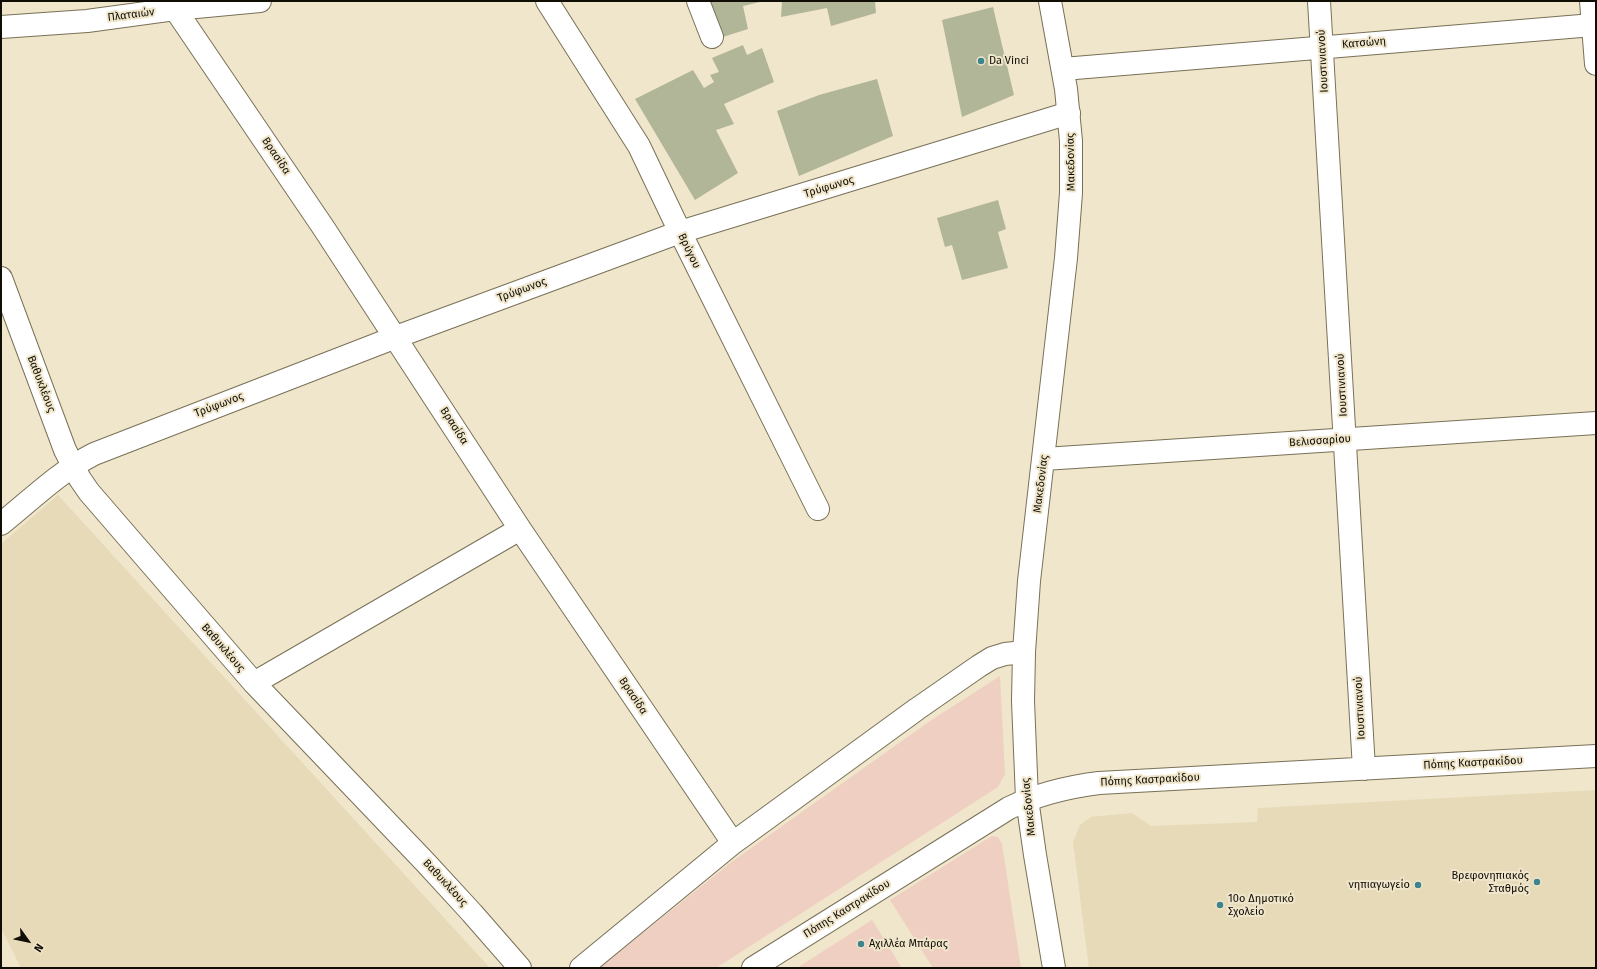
<!DOCTYPE html>
<html>
<head>
<meta charset="utf-8">
<style>
	body { margin:0 }
	#map { position:relative; width:1597px; height:969px; overflow:hidden; background:#f0e6cb; font-family:"Fira Sans",sans-serif }
	canvas { display:block }
	.frame { position:absolute; inset:0; border:2px solid #100d05; pointer-events:none }
	.north { position:absolute; left:8px; top:921px; width:40px; height:40px; -webkit-text-stroke:3px #f0e6cb; paint-order:stroke; rotate:123deg; font-size:11px; font-weight:700; line-height:16px; text-align:center; color:#100d05 }
	.north::after { content:''; display:block; margin:auto; width:14px; height:18px; background:#100d05; clip-path:polygon(50% 0,100% 100%,50% 72%,0 100%) }
</style>
</head>
<body>
<div id="map">
<canvas width="1597" height="969"></canvas>
<div class="frame"></div>
<div class="north">N</div>
</div>
<script>
const g = document.querySelector('canvas').getContext('2d');
g.lineJoin = 'round';
function fillPath(path, color) { g.fillStyle = color; g.fill(path, 'evenodd'); }
function strokePath(path, color, width, dash) { g.strokeStyle = color; g.lineWidth = width; g.lineCap = dash ? 'butt' : 'round'; g.setLineDash(dash || []); g.stroke(path); }
function drawText(font, color, halo, rows, align = 'center') {
  g.font = font + ' "Fira Sans",sans-serif'; g.lineWidth = 4; g.setLineDash([]); g.textBaseline = 'middle'; g.strokeStyle = halo; g.fillStyle = color; for (const [text, x, y, turn = 0] of rows) {
    g.save(); g.translate(x, y); g.rotate((+turn || 0) * Math.PI / 180); g.textAlign = isNaN(turn) ? turn : align; if (halo) g.strokeText(text, 0, 0); g.fillText(text, 0, 0); g.restore();
  }
}
const built = new Path2D(`
	M58,495L256,712L490,968H21L1,928V544Z
	M1596,790V968H1089L1073,842L1080,825L1091,817L1132,813L1151,826L1257,822L1258,808Z`);
const green = new Path2D(`
	M1000,676L1005,774L998,787L716,968H599L733,861L930,721Z
	M992,836L998,837L1002,844L1021,968H933L890,900Z
	M872,920L902,968H797Z`);
const building = new Path2D(`
	M707,1H760V2L743,6L748,29L723,37L708,6Z
	M782,1H875L876,13L831,26L827,8L781,17Z
	M993,7L1014,95L962,117L942,20Z
	M743,45L747,55L762,48L774,82L724,104L734,124L716,130L738,173L695,200L635,99L693,70L704,88L714,82L710,75L719,72L712,58Z
	M877,79L893,136L799,176L777,111L819,95Z
	M998,200L1006,229L998,232L1008,268L962,280L952,245L945,247L937,218Z`);
const street = new Path2D(`
	M547,1L639,146L680,232L818,509
	M698,1L712,37
	M1319,1L1364,769
	M175,9L323,227L520,529L733,843
	M1,27L87,21L175,9L260,1
	M1063,69L1593,25
	M1,278L65,450L80,479L89,492L254,683L426,863L472,913L520,968
	M1044,459L1596,423
	M1,524C31,500 59,472 94,454L396,337L680,232L1069,113
	M254,683L520,529
	M581,968L733,843L917,709L979,666L992,658L1005,654L1024,652
	M753,968L1009,808C1038,794 1067,787 1099,783L1596,756`);
const secondary = new Path2D(`
	M1050,1L1066,89L1071,141V193L1066,258L1029,581L1024,652L1023,701L1027,799L1035,855L1054,968
	M1591,1L1596,64`);
const markers = [
	[981,61,4,"#3d848d"],
	[1537,882,4,"#3d848d"],
	[1418,885,4,"#3d848d"],
	[1220,905,4,"#3d848d"],
	[861,944,4,"#3d848d"]
];
const streetNames = [
	["Πλαταιών",131,15,-7],
	["Κατσώνη",1364,43,-5],
	["Ιουστινιανού",1323,61,-93],
	["Βρασίδα",276,156,56],
	["Μακεδονίας",1071,162,-91],
	["Τρύφωνος",829,187,-17],
	["Βρύγου",689,251,64],
	["Τρύφωνος",522,290,-20],
	["Βαθυκλέους",41,384,69],
	["Ιουστινιανού",1342,385,-93],
	["Τρύφωνος",219,405,-21],
	["Βρασίδα",454,426,57],
	["Βελισσαρίου",1320,441,-4],
	["Μακεδονίας",1041,484,-83],
	["Βαθυκλέους",223,648,49],
	["Βρασίδα",633,696,56],
	["Ιουστινιανού",1360,708,-93],
	["Πόπης Καστρακίδου",1473,763,-3],
	["Πόπης Καστρακίδου",1150,780,-3],
	["Μακεδονίας",1029,807,-96],
	["Βαθυκλέους",445,883,47],
	["Πόπης Καστρακίδου",847,909,-32]
];
const poiNames = [
	["Da Vinci",989,61],
	["Βρεφονηπιακός",1529,876,"right"],
	["Σταθμός",1529,889,"right"],
	["νηπιαγωγείο",1410,885,"right"],
	["10ο Δημοτικό",1228,899],
	["Σχολείο",1228,912],
	["Αχιλλέα Μπάρας",869,944]
];
fillPath(built, '#e7dab8');
fillPath(green, '#eecfc1');
fillPath(building, '#b2b698');
strokePath(street, '#787057', 24);
strokePath(secondary, '#787057', 24);
strokePath(street, '#fff', 22);
strokePath(secondary, '#fff', 22);
for (const [x, y, r, color] of markers) { const dot = new Path2D(); dot.arc(x, y, r, 0, 2 * Math.PI); g.fillStyle = color; g.fill(dot); strokePath(dot, '#f0e6cb', 1.5); }
drawText('11px', '#100d05', '#f0e6cb', streetNames);
drawText('11px', '#100d05', '#f0e6cb', poiNames, 'left');
</script>
</body>
</html>
